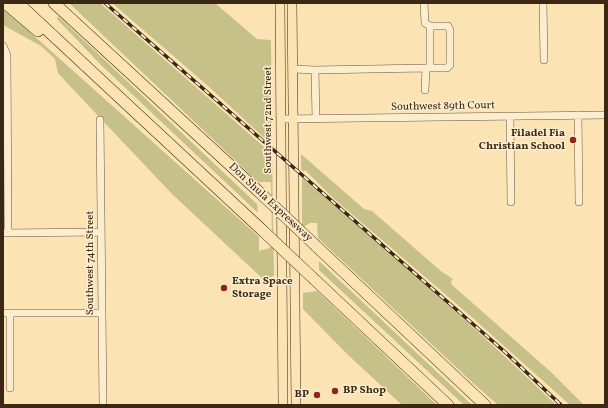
<!DOCTYPE html>
<html>
<head>
<meta charset="utf-8">
<style>
	body { margin:0 }
	#map { position:relative; width:608px; height:408px; overflow:hidden; background:#fbe3b4; font-family:Vollkorn,serif }
	canvas { display:block }
	.frame { position:absolute; inset:0; border:4px solid #3a2814; pointer-events:none }
</style>
</head>
<body>
<div id="map">
<canvas width="608" height="408"></canvas>
<div class="frame"></div>
</div>
<script>
const g = document.querySelector('canvas').getContext('2d');
g.lineJoin = 'round';
function fillPath(path, color) { g.fillStyle = color; g.fill(path, 'evenodd'); }
function strokePath(path, color, width, dash) { g.strokeStyle = color; g.lineWidth = width; g.lineCap = dash ? 'butt' : 'round'; g.setLineDash(dash || []); g.stroke(path); }
function drawText(font, color, halo, rows, align = 'center') {
  g.font = font + ' Vollkorn,serif'; g.lineWidth = 3; g.setLineDash([]); g.textBaseline = 'middle'; g.strokeStyle = halo; g.fillStyle = color; for (const [text, x, y, turn = 0] of rows) {
    g.save(); g.translate(x, y); g.rotate((+turn || 0) * Math.PI / 180); g.textAlign = isNaN(turn) ? turn : align; if (halo) g.strokeText(text, 0, 0); g.fillText(text, 0, 0); g.restore();
  }
}
const green = new Path2D(`
	M69,3H100L272,154L274,276L263,279L172,194L69,85L58,73L55,59L41,46L3,25V5L32,34L259,237V251L270,248L272,242L271,182H258Z
	M112,3H215L257,39L271,40L272,145L207,85Z
	M58,16L257,204L258,213L100,64L57,19Z
	M301,154L364,209L372,211L442,272L453,279L451,282L452,285L551,372L584,405H570L474,319L332,197L305,170L304,172L301,169Z
	M302,178C389,251 474,326 556,405H498L474,384L318,238L317,223H310L302,228Z
	M319,261L472,405H464L319,270Z
	M317,291L437,405H402L346,353L303,309V293Z`);
const minor = new Path2D(`
	M424,3L425,23L430,26V68H426
	M543,3L544,60
	M3,46L7,55L8,233
	M430,68H447L450,65V30L448,26H430
	M293,69L315,70L316,119
	M315,70L426,68L425,90
	M578,115L579,202
	M510,117L511,202
	M281,119L605,115
	M100,120L103,405
	M3,233L101,232
	M3,313H102
	M10,313V388`);
const major = new Path2D(`
	M280,3L283,405
	M292,3L296,405`);
const highway = new Path2D(`
	M5,3L38,31
	M18,3L262,230
	M54,3L257,190
	M316,246L485,405
	M315,280L448,405`);
const rail = new Path2D(`
	M105,3L505,352L561,405`);
const highwayBridge = new Path2D(`
	M257,190L316,246
	M262,230L315,280`);
const markers = [
	[573,140,4,"#8f2418"],
	[224,288,4,"#8f2418"],
	[335,391,4,"#8f2418"],
	[317,395,4,"#8f2418"]
];
const streetNames = [
	["Southwest 89th Court",443,107,-1],
	["Southwest 72nd Street",269,120,-90],
	["Don Shula Expressway",270,203,43],
	["Southwest 74th Street",91,263,-90]
];
const poiNames = [
	["Filadel Fia",565,134],
	["Christian School",565,147],
	["Extra Space",232,282,"left"],
	["Storage",232,295,"left"],
	["BP Shop",343,391,"left"],
	["BP",309,395]
];
fillPath(green, '#c6c188');
strokePath(minor, '#6a573c', 8);
strokePath(major, '#3a2814', 10);
strokePath(highway, '#3a2814', 12);
strokePath(minor, '#fcedce', 7);
strokePath(major, '#fbe3b4', 9);
strokePath(highway, '#fbe3b4', 11);
strokePath(rail, '#3a2814', 3.5);
strokePath(rail, '#fcedce', 2, [6]);
strokePath(highwayBridge, '#3a2814', 12, []);
strokePath(highwayBridge, '#fbe3b4', 11);
for (const [x, y, r, color] of markers) { const dot = new Path2D(); dot.arc(x, y, r, 0, 2 * Math.PI); g.fillStyle = color; g.fill(dot); strokePath(dot, '#fcedce', 1.5); }
drawText('11px', '#3a2814', '#fcedce', streetNames);
drawText('bold 11px', '#3a2814', '#fcedce', poiNames, 'right');
</script>
</body>
</html>
